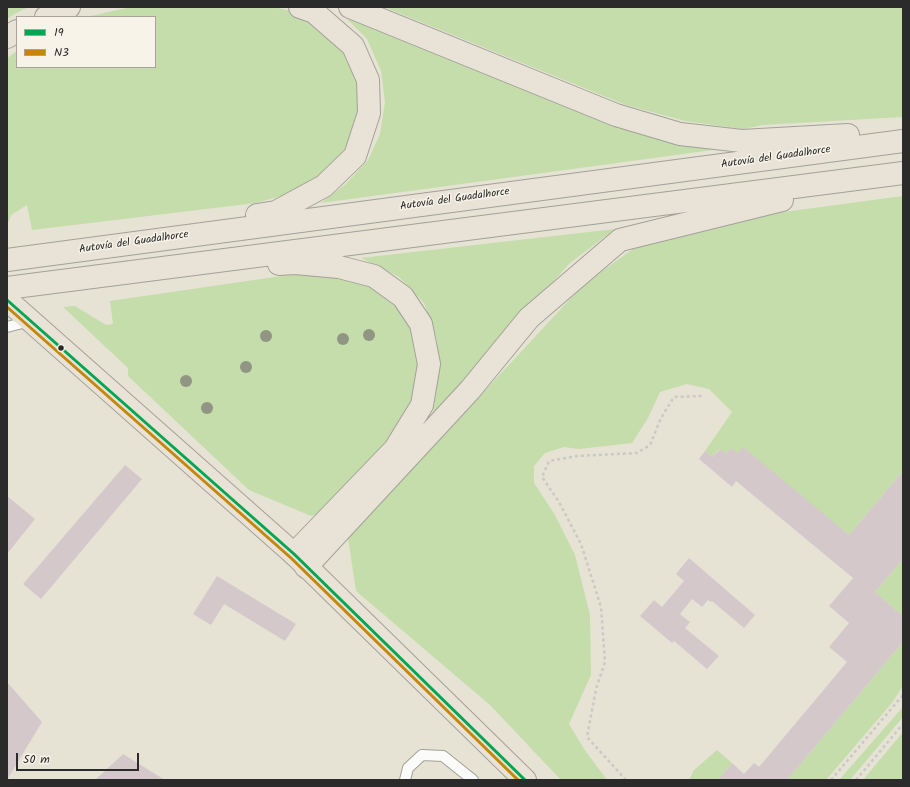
<!DOCTYPE html>
<html>
<head>
<meta charset="utf-8">
<style>
	body { margin:0 }
	#map { position:relative; width:910px; height:787px; overflow:hidden; background:#e6e3d5; font-family:Kalam,sans-serif }
	canvas { display:block }
	.frame { position:absolute; inset:0; border:8px solid #2b2b2b; pointer-events:none }
	.legend { position:absolute; left:16px; top:16px; width:140px; height:52px; box-sizing:border-box; background:#f7f3e8; border:1px solid #a5a39c; margin:0; padding:5px 7px; list-style:none; font-size:12px; color:#2b2b2b }
	.legend li { display:flex; align-items:center; gap:8px; height:20px }
	.legend b { width:20px; border:1px solid #a5a39c }
	.scale { position:absolute; left:16px; top:753px; width:123px; height:18px; box-sizing:border-box; border:2px solid #2b2b2b; border-top:0; padding-left:5px; font-size:12px; line-height:14px; white-space:nowrap; color:#2b2b2b; -webkit-text-stroke:3px #f7f3e8; paint-order:stroke }
</style>
</head>
<body>
<div id="map">
<canvas width="910" height="787"></canvas>
<div class="frame"></div>
<ul class="legend">
<li><b style="height:5px;background:#00a651"></b>19</li>
<li><b style="height:5px;background:#c4870b"></b>N3</li>
</ul>
<div class="scale">50 m</div>
</div>
<script>
const g = document.querySelector('canvas').getContext('2d');
g.lineJoin = 'round';
function fillPath(path, color) { g.fillStyle = color; g.fill(path, 'evenodd'); }
function strokePath(path, color, width, dash) { g.strokeStyle = color; g.lineWidth = width; g.lineCap = dash ? 'butt' : 'round'; g.setLineDash(dash || []); g.stroke(path); }
function drawText(font, color, halo, rows, align = 'center') {
  g.font = font + ' Kalam,sans-serif'; g.lineWidth = 3; g.setLineDash([]); g.textBaseline = 'middle'; g.strokeStyle = halo; g.fillStyle = color; for (const [text, x, y, turn = 0] of rows) {
    g.save(); g.translate(x, y); g.rotate((+turn || 0) * Math.PI / 180); g.textAlign = isNaN(turn) ? turn : align; if (halo) g.strokeText(text, 0, 0); g.fillText(text, 0, 0); g.restore();
  }
}
const green = new Path2D(`
	M7,7H29L16,13L7,19Z
	M131,7H274L307,15L345,46L362,81L363,113L354,142L321,179L292,193L256,203L32,230L27,205L11,215L7,226V58L17,51V67H155V17H86Z
	M384,7H903V117L763,125L743,129L685,121L626,105Z
	M342,14L674,143L713,150L321,203L346,184L368,160L380,134L385,102L381,71L367,39Z
	M903,196V471L849,535L731,448L726,454L719,449L713,457L705,451L732,412L709,389L687,384L660,392L648,418L632,443L579,449L564,447L545,453L534,466V483L555,515L575,555L590,615L591,675L569,724L584,749L607,780H561L490,705L356,591L348,538L584,284L633,249L724,220Z
	M615,229L570,263L433,414L439,371L437,340L424,303L399,277L361,258Z
	M295,274L337,276L369,285L397,308L412,326L420,370L417,393L394,436L324,513L311,516L249,490L128,376V368L63,307L75,306L106,325L113,324L110,301Z
	M903,559V616L875,592Z
	M903,642V686L891,704L826,780H787Z
	M903,707V717L850,780H839Z
	M903,732V780H863Z
	M717,750L732,763L718,780H689L694,770Z`);
const building = new Path2D(`
	M743,447L849,535L903,471V559L875,592L903,616V642L787,780H718L732,763L744,774L754,763L759,767L847,662L829,647L849,623L829,606L853,578L736,481L732,487L699,459L705,451L713,457L720,449L726,454L731,448L738,453Z
	M125,465L142,479L41,599L23,584Z
	M7,496L35,519L7,554Z
	M689,558L755,615L744,628L712,601L711,602L708,600L702,607L692,599L680,614L690,622L685,628L719,656L707,669L674,641L672,643L640,616L654,600L662,607L684,581L676,574Z
	M217,576L296,624L285,641L224,604L211,625L193,614Z
	M7,682L42,722L7,780Z
	M123,754L165,780H95Z`);
const path = new Path2D(`
	M626,780L587,737L596,689L605,662L601,607L581,544L559,502L542,477L549,461L577,456L637,453L650,445L661,418L674,397L702,396
	M831,780L903,695
	M856,780L903,724`);
const service = new Path2D(`
	M7,327L30,321
	M405,780L408,768L422,755L443,756L473,780`);
const primary = new Path2D(`
	M7,300L294,554L525,780`);
const motorway = new Path2D(`
	M350,7L616,115L680,134L742,141L848,135
	M46,17L69,7
	M7,37L17,31
	M257,215L276,212L324,186L355,156L369,113L368,80L353,46L314,12L300,7
	M7,260L903,141
	M279,264L295,263L339,267L374,276L403,297L421,324L429,364L422,405L395,449L294,554
	M7,288L903,173
	M306,567L470,390L529,318L620,240L782,200`);
const bus1 = new Path2D(`
	M7,300L294,554L525,780`);
const bus2 = new Path2D(`
	M7,307L291,558L518,780`);
const trees = [
	[369,335],
	[266,336],
	[343,339],
	[246,367],
	[186,381],
	[207,408]
];
const markers = [
	[61,348,3.5,"#2b2b2b"]
];
const streetNames = [
	["Autovía del Guadalhorce",776,158,-8],
	["Autovía del Guadalhorce",455,200,-8],
	["Autovía del Guadalhorce",134,243,-8]
];
fillPath(green, '#c4ddaa');
fillPath(building, '#d4c8cb');
strokePath(service, '#a2a199', 12);
strokePath(primary, '#a2a199', 24);
strokePath(motorway, '#a2a199', 24);
strokePath(path, '#c9c9c5', 2.5, [3, 3]);
strokePath(service, '#fbfbf9', 10);
strokePath(primary, '#e9e2d6', 22);
strokePath(motorway, '#e9e2d6', 22);
strokePath(bus1, '#00a651', 3);
strokePath(bus2, '#c4870b', 3);
g.fillStyle = '#909584';
for (const [x, y] of trees) { g.beginPath(); g.arc(x, y, 6, 0, 2 * Math.PI); g.fill(); }
for (const [x, y, r, color] of markers) { const dot = new Path2D(); dot.arc(x, y, r, 0, 2 * Math.PI); g.fillStyle = color; g.fill(dot); strokePath(dot, '#f7f3e8', 1.5); }
drawText('11px', '#2b2b2b', '#f7f3e8', streetNames);
</script>
</body>
</html>
